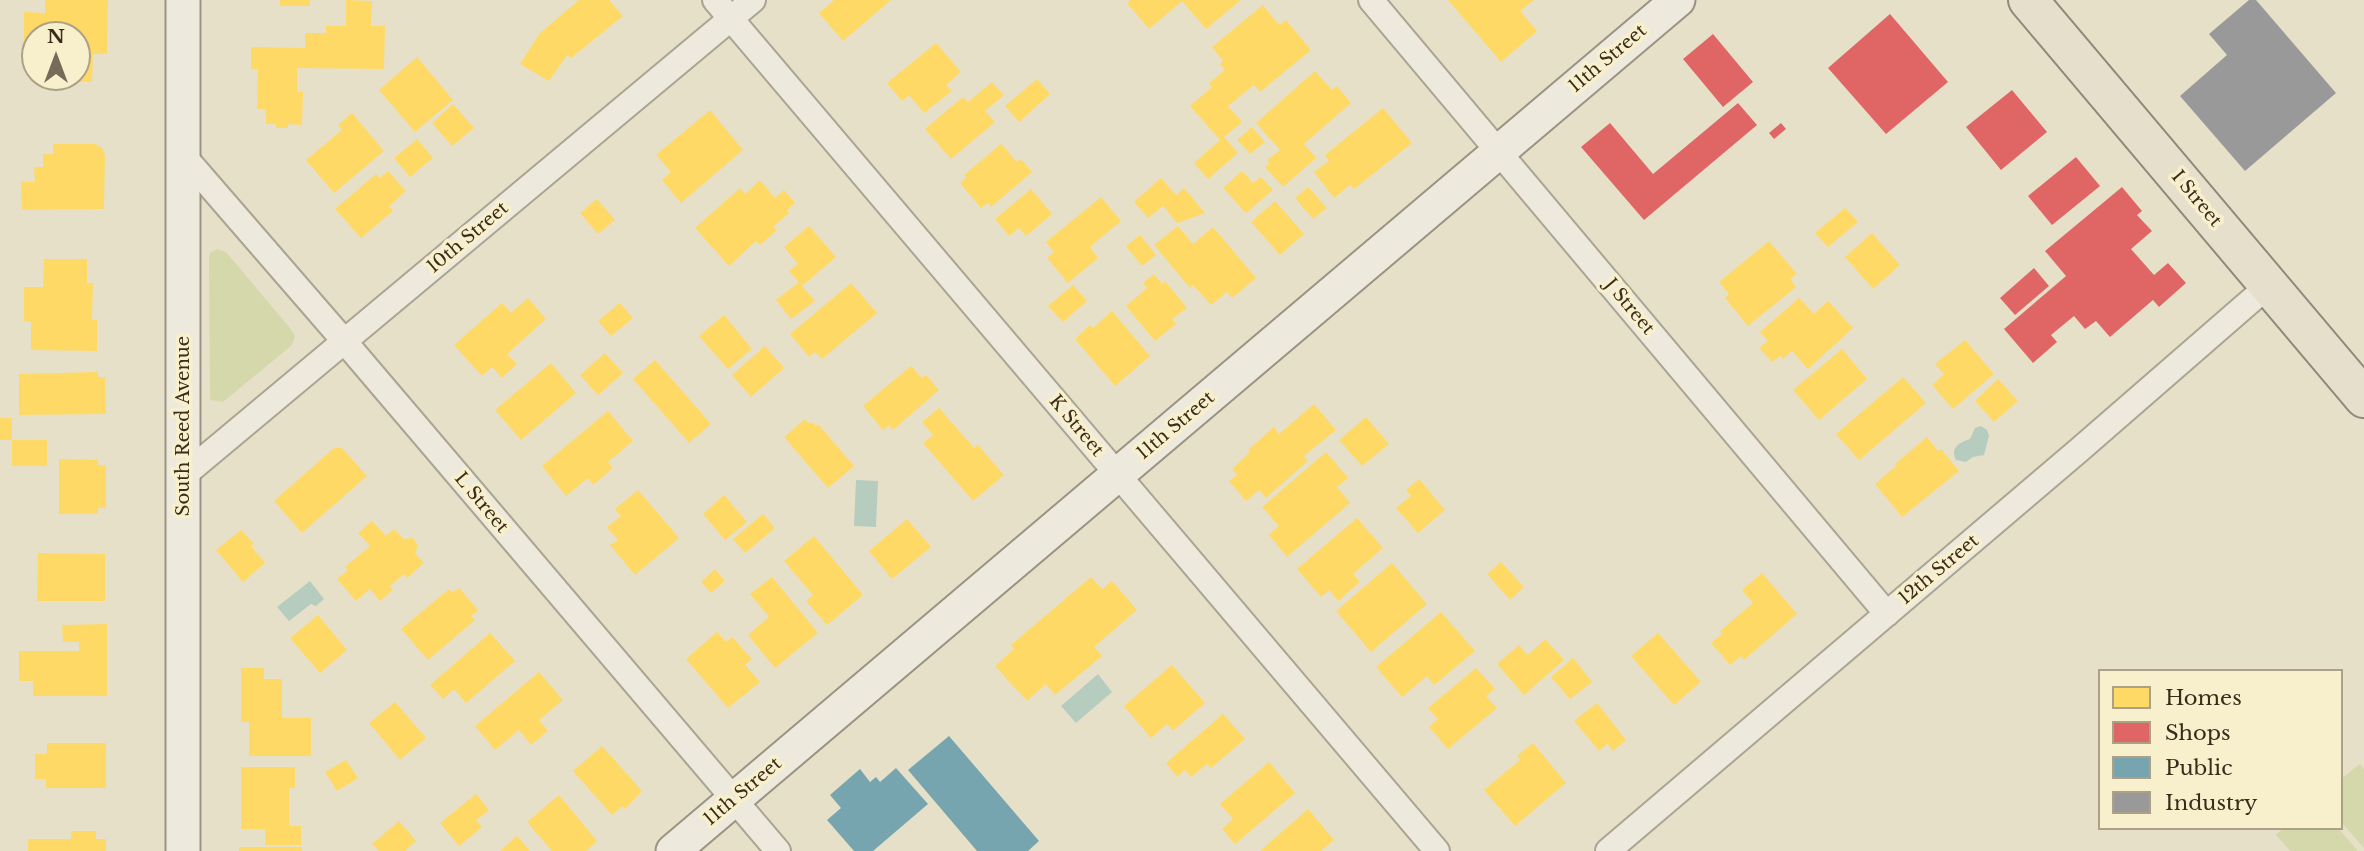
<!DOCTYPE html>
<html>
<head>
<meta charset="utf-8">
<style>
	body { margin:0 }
	#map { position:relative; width:2364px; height:851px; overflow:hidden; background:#e6e0c9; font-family:"Libre Baskerville",serif }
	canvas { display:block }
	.legend { position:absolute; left:2098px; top:669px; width:245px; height:161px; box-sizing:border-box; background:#f8efcd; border:2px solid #aca186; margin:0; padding:9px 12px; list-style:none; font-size:21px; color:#392c1b }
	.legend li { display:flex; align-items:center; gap:14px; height:35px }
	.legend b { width:35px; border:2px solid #aca186 }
	.north { position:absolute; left:21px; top:21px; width:70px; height:70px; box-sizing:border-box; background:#f8efcd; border:2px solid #aca186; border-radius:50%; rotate:0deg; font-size:19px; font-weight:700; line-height:28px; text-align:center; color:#392c1b }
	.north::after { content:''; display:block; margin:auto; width:24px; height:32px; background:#766b58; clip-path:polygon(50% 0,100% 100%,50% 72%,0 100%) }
</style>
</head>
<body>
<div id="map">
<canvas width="2364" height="851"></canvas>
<ul class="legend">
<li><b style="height:19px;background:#ffd966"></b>Homes</li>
<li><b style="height:19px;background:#e06666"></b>Shops</li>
<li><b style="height:19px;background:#76a5af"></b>Public</li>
<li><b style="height:19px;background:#999"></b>Industry</li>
</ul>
<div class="north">N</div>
</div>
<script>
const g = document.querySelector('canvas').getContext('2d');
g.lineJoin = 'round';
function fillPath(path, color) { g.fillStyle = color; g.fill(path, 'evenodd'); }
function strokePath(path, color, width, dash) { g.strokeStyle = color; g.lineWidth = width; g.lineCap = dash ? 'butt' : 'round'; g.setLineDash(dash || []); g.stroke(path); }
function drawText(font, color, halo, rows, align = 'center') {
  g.font = font + ' "Libre Baskerville",serif'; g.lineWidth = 7; g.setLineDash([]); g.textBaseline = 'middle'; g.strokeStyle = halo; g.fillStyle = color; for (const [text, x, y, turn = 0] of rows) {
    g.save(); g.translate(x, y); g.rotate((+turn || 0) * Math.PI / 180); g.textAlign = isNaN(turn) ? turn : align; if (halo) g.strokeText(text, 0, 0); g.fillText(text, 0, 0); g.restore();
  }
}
const green = new Path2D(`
	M217,249L226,252L290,328L295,336L292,345L223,402L211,400L210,398L209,258L210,253Z
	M2360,764L2364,769V848L2341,822V779Z
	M2284,828H2338L2358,851H2290L2276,835Z`);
const water = new Path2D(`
	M1981,426L1987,430L1989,436L1984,455L1973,457L1966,462L1956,460C1950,447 1959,443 1970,439L1975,428Z
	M856,480L878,481L876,527L854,526Z
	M310,581L324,599L316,606L311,604L289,621L277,607Z
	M1098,674L1112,692L1076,723L1061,706Z`);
const homes = new Path2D(`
	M45,0H108L107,54H93L92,82L66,81V77H77V35H35V42H24V12L45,13Z
	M280,0H310V6H280Z
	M346,0L372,1L371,26H385L384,69L297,68V92H303L302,125L288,124V128H276V124H266V109H257L258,69H251V47L305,48V33H326V26H346Z
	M579,0H609L623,16L571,58L567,55L549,81L520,64L540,33Z
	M834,0H891L843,41L819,13Z
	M1130,0H1241L1206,29L1182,1L1149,29L1127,3Z
	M1448,0H1534L1520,11L1537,31L1501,62Z
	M1263,5L1279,25L1286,20L1311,50L1260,92L1254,85L1228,106L1242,122L1224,137L1238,153L1208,179L1194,163L1220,140L1190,106L1212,87L1209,83L1225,70L1220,64L1223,61L1212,47Z
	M936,43L961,72L946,85L952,91L924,113L909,95L902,101L887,83Z
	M417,57L453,100L415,132L379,90Z
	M1315,71L1332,90L1337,86L1351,103L1304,144L1316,158L1283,187L1265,167L1270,163L1267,160L1280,150L1256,123Z
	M1037,79L1050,94L1019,122L1005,106Z
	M992,82L1004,95L985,111L995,122L951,159L925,129L963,97L968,102Z
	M453,104L474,128L452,146L432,123Z
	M1383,108L1412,143L1354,189L1350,185L1334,198L1314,172L1329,161L1325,155Z
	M710,110L743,150L681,203L662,180L671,172L656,155Z
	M352,113L384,151L334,193L306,160L342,130L338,125Z
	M1252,127L1265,142L1250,154L1237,140Z
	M417,139L433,158L410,177L394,158Z
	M53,144H95L102,148L105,155L104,209L22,210L21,182H35L34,167H43V154H53Z
	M1001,144L1017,162L1021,159L1032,172L991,207L988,203L981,208L960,183L966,178L964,175Z
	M388,171L406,191L389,206L393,211L361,238L335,209L376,174L380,178Z
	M1242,171L1253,183L1261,177L1273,190L1246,213L1223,188Z
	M1161,178L1176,195L1184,188L1205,213L1177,223L1163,206L1148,218L1134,202Z
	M760,180L775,198L784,190L795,203L787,210L789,213L773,227L777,230L760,245L756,241L729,266L695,228L740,188L745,194Z
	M1308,187L1327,208L1313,219L1295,198Z
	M1031,189L1052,214L1026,236L1019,228L1009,236L995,219Z
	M1101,197L1121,221L1090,247L1098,258L1068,283L1047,258L1054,252L1046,242Z
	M597,199L615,220L598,234L580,213Z
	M1275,201L1304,234L1280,255L1251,222Z
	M1845,208L1858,222L1828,247L1815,233Z
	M809,226L836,257L802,286L815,301L791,319L776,300L799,282L789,271L798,264L784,247Z
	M1178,226L1193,244L1213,227L1256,278L1232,298L1227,292L1211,305L1193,285L1190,288L1154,245Z
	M1872,233L1900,265L1873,289L1845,257Z
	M1140,235L1156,255L1142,266L1126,246Z
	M1769,241L1797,274L1790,279L1796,287L1748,326L1725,298L1729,294L1719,282Z
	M44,259H87V283H93L92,320H97V351L31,350V322L24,321V287H43Z
	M1154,274L1162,284L1165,281L1187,308L1172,319L1176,324L1155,341L1126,306L1147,288L1143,283Z
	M851,283L877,313L822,359L815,352L809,357L790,334Z
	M1073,285L1087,301L1063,322L1048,306Z
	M528,298L546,319L507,354L517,364L502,378L492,367L482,376L454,345L502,303L511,313Z
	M1799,298L1814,314L1828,301L1853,328L1808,369L1792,351L1783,359L1780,356L1772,362L1759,348L1768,341L1760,332Z
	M620,303L633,318L611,336L598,321Z
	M1112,311L1150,356L1115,386L1075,339L1090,325L1093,328Z
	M724,315L752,349L728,369L699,336Z
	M1965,340L1994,374L1953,409L1932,385L1944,374L1935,364Z
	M765,346L784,368L751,397L732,375Z
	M1842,349L1867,379L1819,420L1793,390Z
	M605,353L623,373L598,395L580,375Z
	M655,360L711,424L689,443L633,379Z
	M551,363L576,393L521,440L495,410Z
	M911,366L922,378L926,375L939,390L893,430L889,425L883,430L863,406Z
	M98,372V377H105L106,414L19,415V374Z
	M1903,377L1926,403L1859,460L1836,434Z
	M1998,379L2018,401L1994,422L1975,401Z
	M1314,404L1336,430L1304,456L1308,461L1266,498L1259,490L1246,501L1229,481L1237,475L1233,470L1235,466L1250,452L1248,450L1274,427L1279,434Z
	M939,408L974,448L978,445L1004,475L973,501L923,443L933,435L922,422Z
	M608,411L633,441L608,462L613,468L593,485L588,478L566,496L542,466Z
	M1366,417L1389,444L1362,466L1339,440Z
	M0,418H12V440H0Z
	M805,419L810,424L812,422L816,426L818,424L854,466L828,488L784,437Z
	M1927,437L1938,451L1941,449L1959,471L1902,517L1875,484L1896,466L1895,464Z
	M12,440H47V466H12Z
	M334,448H342L367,476L302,533L274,501Z
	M1326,452L1348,478L1337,487L1350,503L1287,557L1269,535L1279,526L1262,507Z
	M59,459L98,460V465H106V508H98V514H59Z
	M1419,479L1445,510L1418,533L1396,508L1411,496L1406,490Z
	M638,490L679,538L635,575L610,545L618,540L607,527L621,516L615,509Z
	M724,495L747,522L725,540L703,514Z
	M763,514L775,528L745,553L733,539Z
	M1357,518L1383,548L1353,574L1360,582L1338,601L1329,590L1321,597L1297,569Z
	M907,519L931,547L892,579L869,551Z
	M372,521L386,536L394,529L404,539L413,538L418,545L415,553L424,563L407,578L404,574L390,586L393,590L380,601L370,589L356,601L337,579L348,570L345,567L370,546L358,533Z
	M241,530L254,544L251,546L265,563L243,582L216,550Z
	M814,536L863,595L827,625L806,601L813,595L784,561Z
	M38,553L105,554V601H37Z
	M1501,562L1524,587L1510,600L1487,574Z
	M1392,563L1427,604L1371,652L1336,611Z
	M715,569L725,581L711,593L701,582Z
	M1762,573L1797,614L1744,660L1741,656L1730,665L1711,643L1722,634L1720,631L1753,603L1742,590Z
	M772,577L818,633L775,668L748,635L769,617L750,594Z
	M1091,577L1102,589L1112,581L1137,610L1094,647L1102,656L1055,695L1046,684L1027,701L995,666L1014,649L1011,645Z
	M459,588L478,610L471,616L475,620L428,660L401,629L449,589L453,593Z
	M1441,612L1475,651L1434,685L1427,676L1402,697L1376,667Z
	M318,615L347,650L320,673L290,638Z
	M107,624V696H33V681H19V651H79V642H63L62,625Z
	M717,632L726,642L732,637L752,659L745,665L760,682L728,708L686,659Z
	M490,633L515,661L466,703L454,689L443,699L430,685Z
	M1658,633L1701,682L1674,705L1631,656Z
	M1545,639L1564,660L1524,695L1497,664L1519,645L1528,655Z
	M1573,658L1592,682L1570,699L1551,677Z
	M1172,665L1205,703L1173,731L1167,724L1151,738L1124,706Z
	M241,668H264V679H282V718H311V756H249V722H241Z
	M1476,668L1495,689L1486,696L1497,708L1448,749L1429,727L1438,719L1428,708Z
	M539,672L563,700L539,720L548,731L531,745L519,730L495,750L475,726Z
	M395,702L426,738L400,760L369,723Z
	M1597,703L1626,740L1613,751L1607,744L1599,751L1574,721Z
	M1223,714L1245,739L1211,768L1207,764L1191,777L1185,770L1177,777L1166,763Z
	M47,743H106V788H46V779H35V754H47Z
	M1533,743L1566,783L1515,826L1484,790L1520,760L1517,756Z
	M602,746L642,791L625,809L622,806L612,815L573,771Z
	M346,760L358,778L337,791L325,772Z
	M1269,762L1295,793L1235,844L1222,829L1233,819L1220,804Z
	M241,767H295V788H289V826H301V845H265V829H241Z
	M476,794L489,810L476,820L482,827L459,846L440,823Z
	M559,795L597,841L586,851H552L527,822Z
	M1308,809L1334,840L1321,851H1260Z
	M399,821L416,841L405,851H379L372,844Z
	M71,831H96V839H106V851H28V839H71Z
	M517,836L530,851H500Z
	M239,847H302V851H239Z`);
const shops = new Path2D(`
	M1890,14L1948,82L1886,134L1828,68Z
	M1713,34L1753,82L1723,107L1683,59Z
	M2012,90L2047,132L2001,170L1966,127Z
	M1738,103L1757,125L1644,220L1581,147L1610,123L1653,174Z
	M1781,123L1786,129L1774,139L1769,133Z
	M2076,157L2100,186L2052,225L2028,196Z
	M2122,187L2142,211L2137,215L2152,231L2131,249L2154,275L2168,263L2186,283L2159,307L2153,300L2110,337L2096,321L2085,329L2074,316L2051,335L2057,342L2033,363L2004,329L2066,276L2045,251Z
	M2034,268L2049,286L2015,315L2000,298Z`);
const public = new Path2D(`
	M949,736L1039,841L1028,851H977L908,770Z
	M896,768L928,804L873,851H854L827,820L841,808L830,795L860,769L870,782L876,777L880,782Z`);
const industry = new Path2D(`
	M2249,0H2256L2336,93L2245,171L2180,96L2227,55L2209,34Z`);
const street = new Path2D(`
	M715,0L1437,851
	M1371,0L1887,614
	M183,155L345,342L778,851
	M183,476L753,0
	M1608,851L2078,451L2269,285`);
const secondary = new Path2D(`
	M183,851V0
	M673,851L1678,0`);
const primary = new Path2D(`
	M2028,0L2364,398`);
const streetNames = [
	["11th Street",1608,59,-40],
	["I Street",2196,199,50],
	["10th Street",468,238,-40],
	["J Street",1629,307,50],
	["South Reed Avenue",184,426,-90],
	["K Street",1076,426,50],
	["11th Street",1176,426,-40],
	["L Street",481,503,50],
	["12th Street",1939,570,-40],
	["11th Street",743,792,-40]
];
fillPath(green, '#d4d8aa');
fillPath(water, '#b6ccbf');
fillPath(homes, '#ffd966');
fillPath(shops, '#e06666');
fillPath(public, '#76a5af');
fillPath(industry, '#999');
strokePath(street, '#aaa493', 28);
strokePath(secondary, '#9a9383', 37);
strokePath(primary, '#90897a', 42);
strokePath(street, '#ede9dc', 24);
strokePath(secondary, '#ede9dc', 33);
strokePath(primary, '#e5dfcc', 38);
drawText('18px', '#392c1b', '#f8efcd', streetNames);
</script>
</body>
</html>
